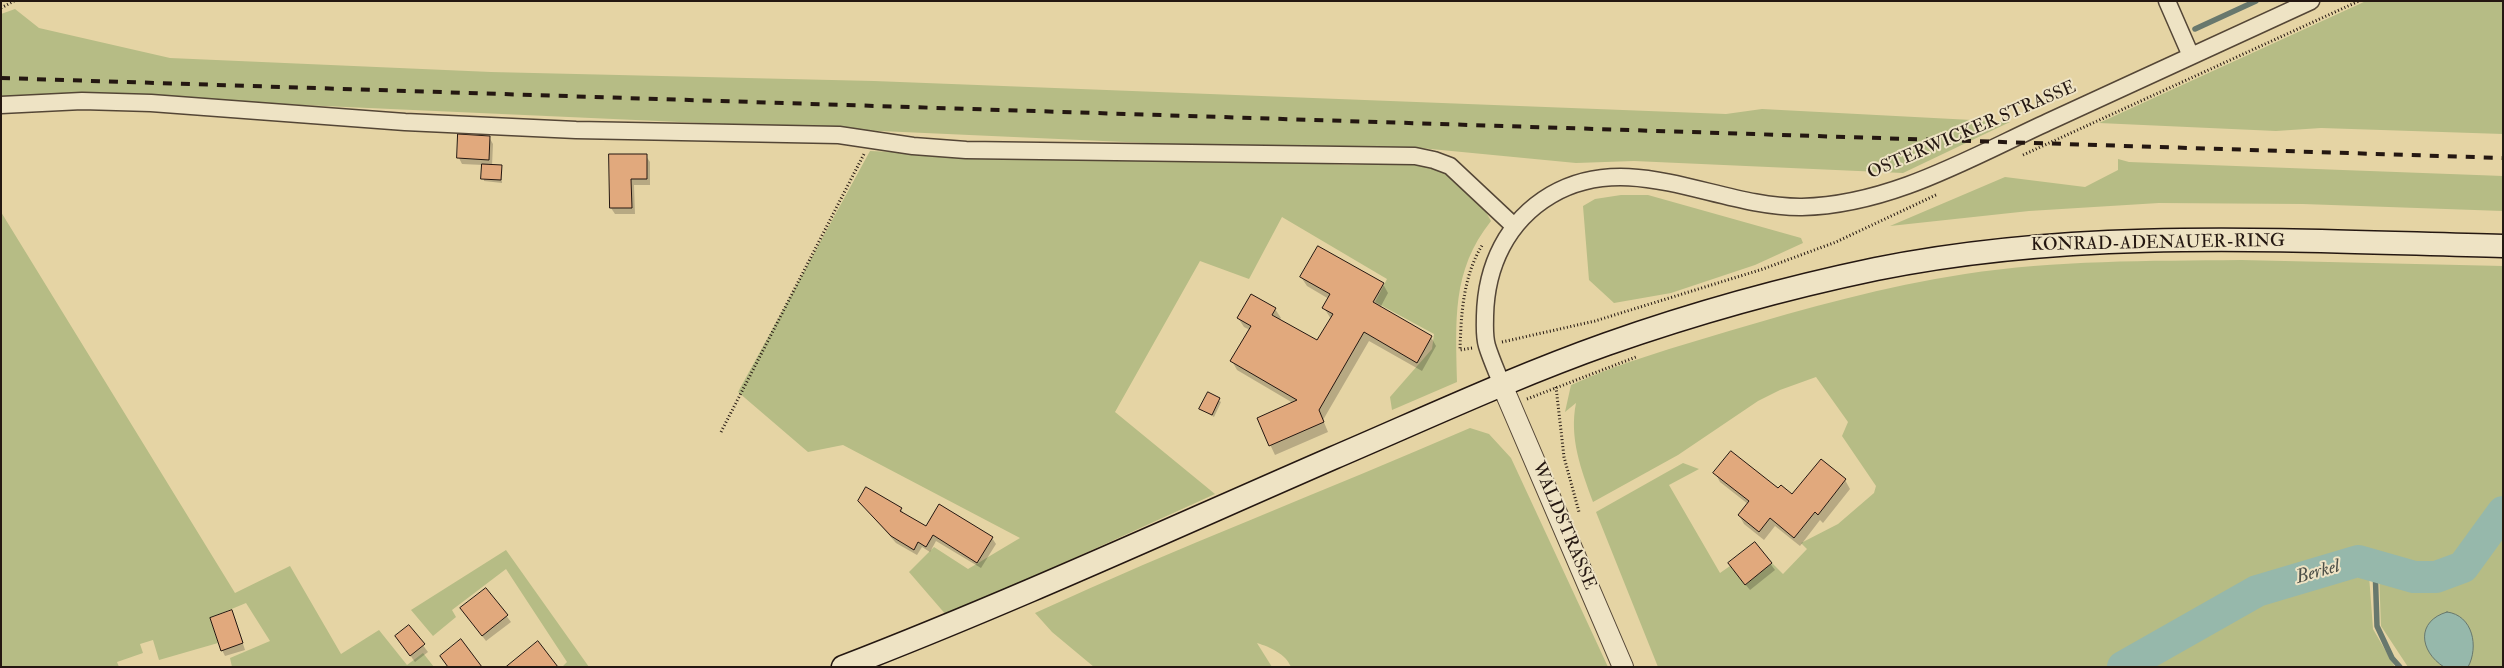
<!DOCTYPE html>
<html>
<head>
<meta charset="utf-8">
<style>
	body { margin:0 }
	#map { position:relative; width:2504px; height:668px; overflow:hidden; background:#e5d4a4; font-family:"IM FELL Double Pica",serif }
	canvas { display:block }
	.frame { position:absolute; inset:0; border:2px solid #241711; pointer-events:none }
</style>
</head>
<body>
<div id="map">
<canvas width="2504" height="668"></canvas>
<div class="frame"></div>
</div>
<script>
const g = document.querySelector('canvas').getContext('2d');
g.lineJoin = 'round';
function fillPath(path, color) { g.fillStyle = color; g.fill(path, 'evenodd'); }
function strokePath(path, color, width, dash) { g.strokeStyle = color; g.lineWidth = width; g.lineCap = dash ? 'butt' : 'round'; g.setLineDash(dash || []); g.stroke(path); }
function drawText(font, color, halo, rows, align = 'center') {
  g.font = font + ' "IM FELL Double Pica",serif'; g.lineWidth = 4; g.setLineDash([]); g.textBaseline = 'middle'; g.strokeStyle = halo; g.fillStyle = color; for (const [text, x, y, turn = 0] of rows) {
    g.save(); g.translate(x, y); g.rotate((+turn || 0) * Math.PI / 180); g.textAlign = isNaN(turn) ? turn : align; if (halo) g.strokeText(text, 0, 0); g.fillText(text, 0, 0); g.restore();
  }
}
const green = new Path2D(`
	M2366,1H2503V134L2321,128L2276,131L2099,123Z
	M15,9L39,28L170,58L491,72L874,81L1726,114L1762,109L2010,122L1903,173L1634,161L1576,163L1410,147L1348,152L79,95L1,100V14Z
	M870,151L966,155L1183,156L1347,165L1414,162L1445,172L1482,205L1491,221C1451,271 1456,322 1457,382L1392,410L1390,397L1432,349L1434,334L1375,302L1387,279L1282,217L1249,279L1200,261L1115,412L1215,494L947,616L909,572L934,547L968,569L1020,538L843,445L808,452L738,392Z
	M2118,159L2129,162L2503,176V211L2303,204L2159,203L2029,211L1890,226L2005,177L2085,187L2118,170Z
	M1621,195H1648L1801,238L1803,243L1755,265L1671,293L1614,303L1589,280L1583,206L1595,199Z
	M1,212L235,593L290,566L341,654L379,630L407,665L423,653L434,667H232L230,658L270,641L246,603L210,618L218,643L159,660L153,640L140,644L143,653L117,662L119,667H1Z
	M2241,260L2503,266V500L2463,552L2446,565L2439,568L2414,567L2362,555L2257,583L2207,605L2113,667H1658L1596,512L1683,463L1699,469L1669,485L1720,573L1730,566L1745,585L1772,563L1783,574L1807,549L1801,543L1838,524L1874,493L1876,486L1842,436L1848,422L1816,377L1780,390L1758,401L1678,455L1593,502C1581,469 1569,438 1576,403L1565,412L1571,385C1622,362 1676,347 1729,331C1807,308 1885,286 1965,274C2056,260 2149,261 2241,260Z
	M1470,428L1489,434L1511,458L1608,667H1291C1286,654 1270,647 1257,643L1272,667H1094L1052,632L1035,613C1178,547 1325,491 1470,428Z
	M2503,528V667H2408L2381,626L2379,573C2409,584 2443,596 2470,571C2483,560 2492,542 2503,528Z
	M506,550L589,667H562L567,662L506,569L452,610L456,617L433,636L411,610Z
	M2369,575L2373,629L2395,667H2149C2186,642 2222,613 2264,598C2298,586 2335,582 2369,575Z`);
const water = new Path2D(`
	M2447,612C2473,615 2479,647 2468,667H2444C2419,651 2416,621 2447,612Z`);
const shadow = new Path2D(`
	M489,137L493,144L492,166L501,167L502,183L484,181L483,165L462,164L459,158Z
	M646,156L650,162V185H634L635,214H615L611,208Z
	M1301,277L1383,284L1388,293L1380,308L1431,337L1436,346L1422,371L1369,341L1323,420L1328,432L1275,455L1258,419L1293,403L1237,370L1232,361L1250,330L1244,327L1238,318L1251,295L1275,309L1281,318L1279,320L1317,342L1331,319L1324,308L1329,299L1307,286Z
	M1208,393L1221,402L1214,417L1201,409Z
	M1715,473L1778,490L1793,496L1845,480L1850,489L1823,523L1820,520L1800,546L1775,526L1764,540L1744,524L1739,515L1748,504L1720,482Z
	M859,501L901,509L904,514L926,527L992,538L996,544L981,568L936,541L930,552L922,547L917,555L896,543Z
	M1755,543L1775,570L1750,590L1733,570Z
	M486,589L511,622L486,641L466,615Z
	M235,618L245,650L225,656L222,650Z
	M409,627L428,652L415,662L396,636Z`);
const stream = new Path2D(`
	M2195,29L2256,1
	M2375,566L2377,626L2392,658L2400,667`);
const river = new Path2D(`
	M2123,667L2257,591L2358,561L2414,577H2436L2463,567L2503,512`);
const building = new Path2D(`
	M458,134L490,136L489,160L457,158Z
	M609,154H647V179H631L632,208H610Z
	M482,164L502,165L501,180L481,179Z
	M1318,246L1384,283L1373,302L1432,336L1417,363L1364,332L1319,410L1324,422L1269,446L1257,418L1297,400L1230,361L1251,326L1237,318L1251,294L1276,308L1272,315L1317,340L1333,314L1322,308L1330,294L1300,277Z
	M1208,392L1220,398L1212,415L1199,409Z
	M1731,451L1778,488L1781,485L1792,494L1821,459L1846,479L1818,515L1815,512L1794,538L1770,518L1759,532L1738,515L1749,501L1713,473Z
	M866,487L902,508L900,511L926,526L939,504L993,537L977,563L933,535L926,547L918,542L914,550L891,536L858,501Z
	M1755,542L1772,563L1745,585L1728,563Z
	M486,588L508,615L482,636L460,608Z
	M232,610L243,643L221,651L210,618Z
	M409,625L425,644L410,656L395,636Z
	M461,639L482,667H448L440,656Z
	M538,641L558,667H506Z`);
const path = new Path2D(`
	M1,8L14,1
	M2023,155L2359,1
	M1502,342L1595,321L1763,269L1836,242L1938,194
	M1472,348L1460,350C1461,315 1463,275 1483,244
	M1556,387L1564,457L1579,512
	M1527,399L1636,357
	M721,432L864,154`);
const minor = new Path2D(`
	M2167,1L2191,56
	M1,105L82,101L151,103L405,122L576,130L839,135L913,146L966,150L1415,156L1434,160L1450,166L1514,226
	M1502,385C1497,372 1491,359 1487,346C1484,336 1485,326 1485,316C1486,266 1507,221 1551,195C1631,148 1717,208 1802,207C1890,205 1970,158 2048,122C2136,82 2223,41 2311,1`);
const tertiary = new Path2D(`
	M1502,385L1623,667`);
const secondary = new Path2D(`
	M843,667C1009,603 1170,529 1333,458C1424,419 1514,377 1607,344C1695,313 1785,288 1876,269C2083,227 2294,241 2503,246`);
const rail = new Path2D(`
	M1,78L2503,158`);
const streetNames = [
	["OSTERWICKER STRASSE",1972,131,-23],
	["KONRAD-ADENAUER-RING",2158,244,-1],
	["WALDSTRASSE",1563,526,67]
];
const waterNames = [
	["Berkel",2318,573,-16]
];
fillPath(green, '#b6bc85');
fillPath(water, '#96b8ab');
strokePath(water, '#68786d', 1);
fillPath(shadow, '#0003');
strokePath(stream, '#68786d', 5.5);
strokePath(river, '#96b8ab', 32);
fillPath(building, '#e1a97d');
strokePath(building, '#241711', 1);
strokePath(minor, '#544636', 19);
strokePath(tertiary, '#544636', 22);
strokePath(secondary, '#241711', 25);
strokePath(path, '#241711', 3, [1, 2.5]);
strokePath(minor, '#eee3c4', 16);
strokePath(tertiary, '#eee3c4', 20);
strokePath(secondary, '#eee3c4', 22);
strokePath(rail, '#241711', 4, [9, 9]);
drawText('18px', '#241711', '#eee3c4', streetNames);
drawText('italic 19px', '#4c4f47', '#eee3c4', waterNames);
</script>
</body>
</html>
